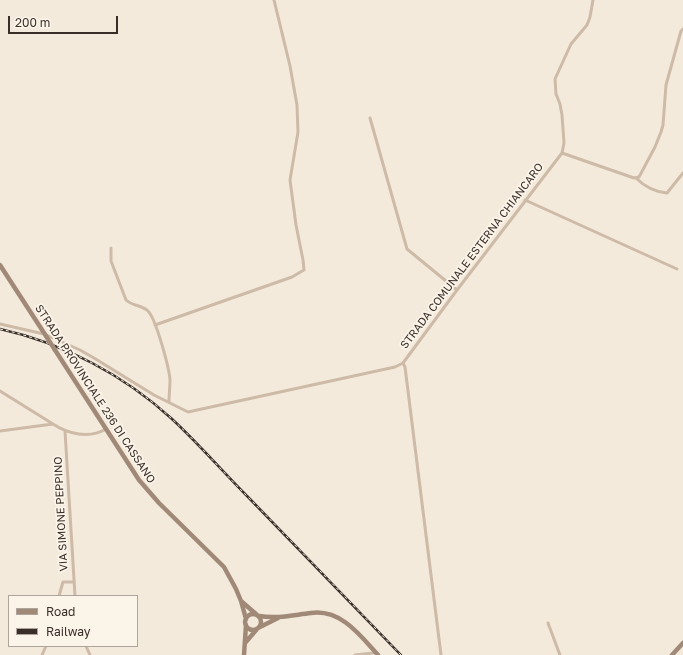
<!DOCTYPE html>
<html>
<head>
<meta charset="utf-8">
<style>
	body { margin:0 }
	#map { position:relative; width:683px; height:655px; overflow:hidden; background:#f4eadc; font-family:"Golos Text",sans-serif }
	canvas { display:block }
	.legend { position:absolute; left:8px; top:595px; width:130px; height:52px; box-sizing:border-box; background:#fbf4e9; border:1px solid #ada59c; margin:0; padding:5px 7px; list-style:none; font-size:12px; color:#392e28 }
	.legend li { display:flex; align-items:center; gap:8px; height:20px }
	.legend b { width:20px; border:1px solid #ada59c }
	.scale { position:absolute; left:8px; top:16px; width:110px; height:18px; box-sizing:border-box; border:2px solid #392e28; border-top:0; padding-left:5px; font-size:12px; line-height:14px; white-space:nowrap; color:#392e28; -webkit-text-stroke:3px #fbf4e9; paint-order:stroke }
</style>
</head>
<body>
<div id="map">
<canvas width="683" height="655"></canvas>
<ul class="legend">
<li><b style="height:5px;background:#a18978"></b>Road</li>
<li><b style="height:5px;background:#392e28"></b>Railway</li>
</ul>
<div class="scale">200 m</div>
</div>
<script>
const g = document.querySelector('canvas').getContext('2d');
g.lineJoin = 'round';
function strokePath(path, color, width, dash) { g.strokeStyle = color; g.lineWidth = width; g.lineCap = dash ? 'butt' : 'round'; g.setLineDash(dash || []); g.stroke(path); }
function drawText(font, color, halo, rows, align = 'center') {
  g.font = font + ' "Golos Text",sans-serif'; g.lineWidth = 3.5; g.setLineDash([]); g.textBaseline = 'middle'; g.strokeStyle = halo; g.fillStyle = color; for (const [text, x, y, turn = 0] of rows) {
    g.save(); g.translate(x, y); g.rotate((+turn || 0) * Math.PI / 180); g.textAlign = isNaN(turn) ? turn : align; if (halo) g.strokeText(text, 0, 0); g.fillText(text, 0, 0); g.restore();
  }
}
const street = new Path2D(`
	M370,118L407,249L457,290
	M562,153L634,178L639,177L655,147L661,132L663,125L666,85L681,31L683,29
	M636,178C645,187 655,192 667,193L683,173
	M525,200L677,269
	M111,248V261L126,300C132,306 142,305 148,311C156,319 169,367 170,380C170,387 169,395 169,402
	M0,324L44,334L80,350L94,358L154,395L188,412L395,367L403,363
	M155,325L292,277L304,270L303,260L296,225L290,180L298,132L297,105L290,66L274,0
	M0,391L53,424
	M0,431L53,424C68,434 89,439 106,429
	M65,431L75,596
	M59,596L63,582H74
	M548,623L560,655
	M86,646L90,655
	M42,655L46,646
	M355,655L373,653L375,651
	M441,655L405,367L403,363L457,290L562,153L564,143L562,115L560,104L556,94L555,79L571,44L587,25L590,17L593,0`);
const secondary = new Path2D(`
	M0,265L46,336
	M55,350L139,480L159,503L224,567L236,589L241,601L246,619
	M241,601L256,614
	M245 622a8 8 0 1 1 16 0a8 8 0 1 1-16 0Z
	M259,616C277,619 293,615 311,613C341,609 360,635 378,655
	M260,627L278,618
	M245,643L257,629
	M244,655L246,625
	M672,655L683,643`);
const rail = new Path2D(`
	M0,329C63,343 124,375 172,419C199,444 222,471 248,497C299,549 350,602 401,655`);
const secondaryBridge = new Path2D(`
	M46,336L55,350`);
const streetNames = [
	["STRADA COMUNALE ESTERNA CHIANCARO",472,256,-53],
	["STRADA PROVINCIALE 236 DI CASSANO",95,394,57],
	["VIA SIMONE PEPPINO",61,514,-93]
];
strokePath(street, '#cdbaa7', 3);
strokePath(secondary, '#a18978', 4.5);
strokePath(rail, '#392e28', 2.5);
strokePath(rail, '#fbf4e9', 1, [3]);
strokePath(secondaryBridge, '#a18978', 4.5);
drawText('11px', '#392e28', '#fbf4e9', streetNames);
</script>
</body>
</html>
